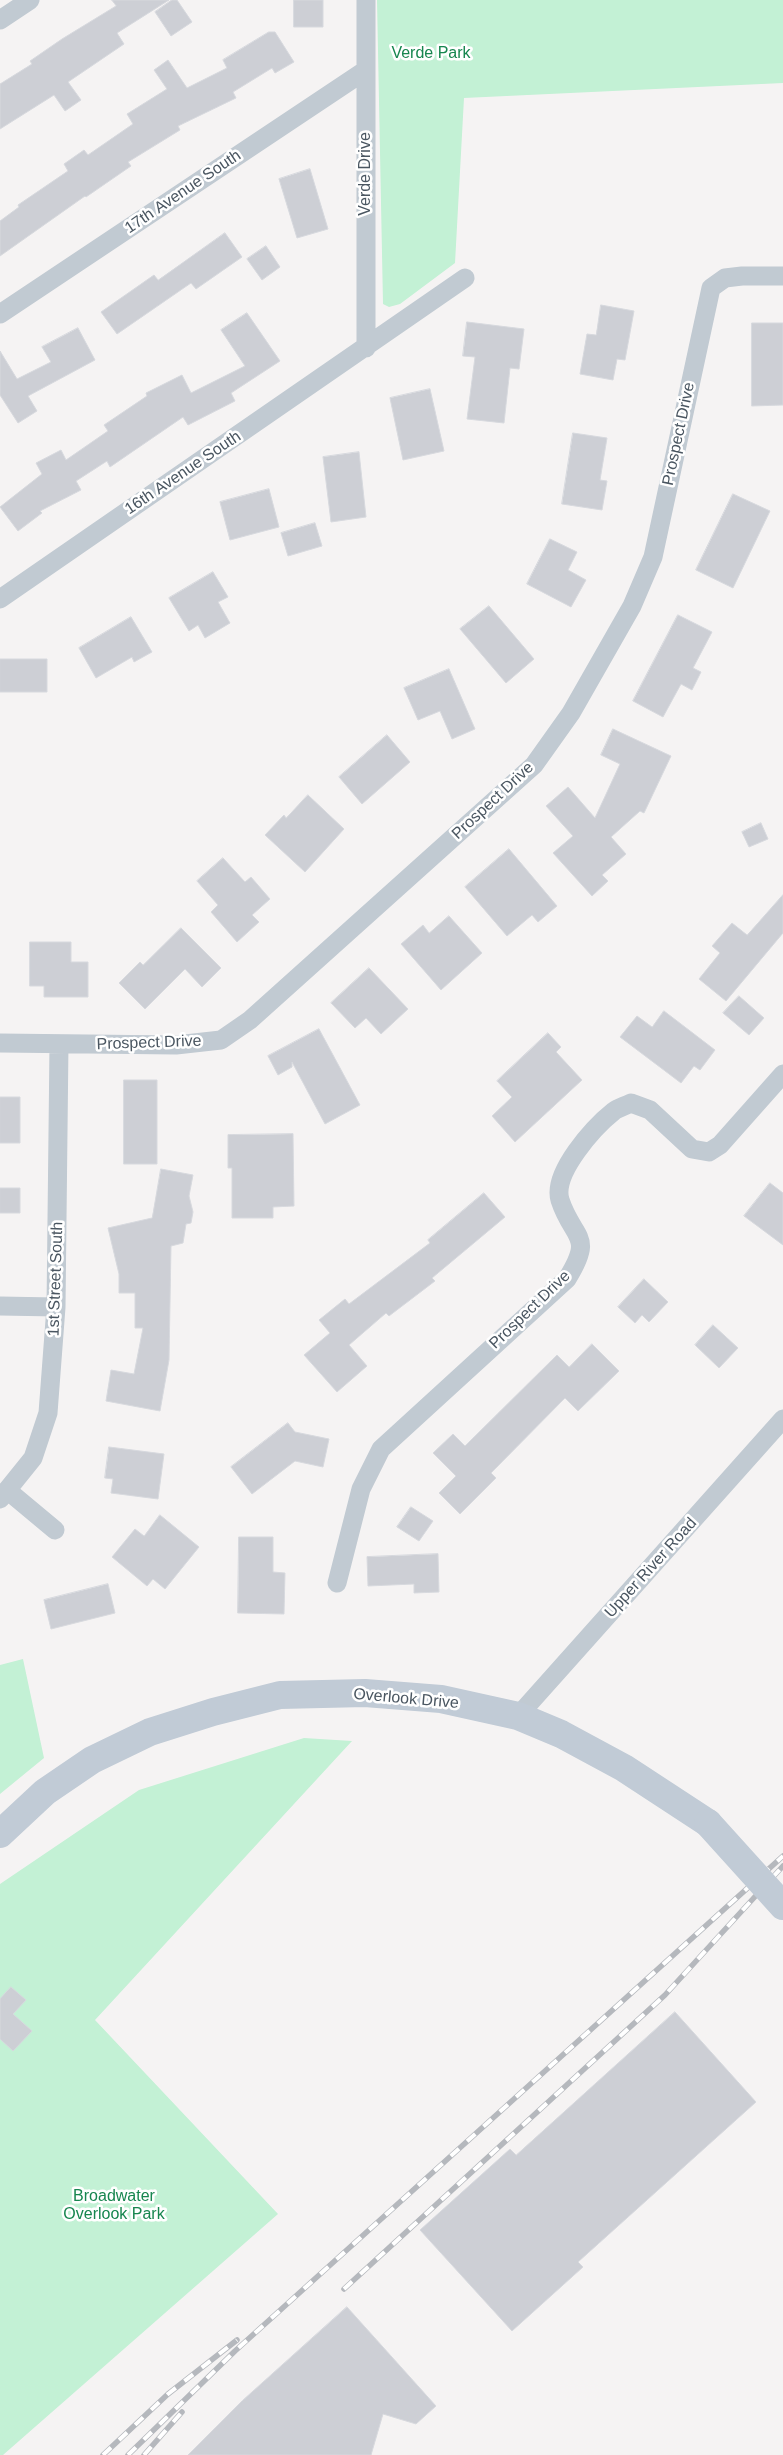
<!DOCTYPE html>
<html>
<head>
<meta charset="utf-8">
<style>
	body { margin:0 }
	canvas { display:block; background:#f5f3f3 }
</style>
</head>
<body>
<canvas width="783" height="2455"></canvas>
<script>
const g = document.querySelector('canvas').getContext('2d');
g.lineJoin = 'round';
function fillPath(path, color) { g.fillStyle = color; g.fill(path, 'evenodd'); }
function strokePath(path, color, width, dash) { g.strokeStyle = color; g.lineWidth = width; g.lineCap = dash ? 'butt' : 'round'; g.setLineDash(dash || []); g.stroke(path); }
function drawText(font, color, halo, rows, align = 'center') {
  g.font = font + ' Helvetica,sans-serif'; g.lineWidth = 5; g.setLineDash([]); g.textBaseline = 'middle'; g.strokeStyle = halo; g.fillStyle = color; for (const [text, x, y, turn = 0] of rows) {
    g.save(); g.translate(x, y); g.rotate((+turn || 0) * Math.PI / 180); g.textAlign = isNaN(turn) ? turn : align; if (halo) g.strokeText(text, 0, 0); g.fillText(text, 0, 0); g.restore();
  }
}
const green = new Path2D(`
	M377,0H783V83L464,98L455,263L400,304L389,307L383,304Z
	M23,1659L44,1758L0,1794V1665Z
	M304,1738L352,1741L95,2020L278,2214L3,2455H0V1884L139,1790Z`);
const building = new Path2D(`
	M112,0H169L117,33L124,44L68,82L81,100L65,111L54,95L0,129V84L32,64L30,61L62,39L116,6Z
	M172,0H177L192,22L171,36L155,12Z
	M294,0H323V27H294Z
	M269,32H275L294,62L275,73L272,68L233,92L236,98L178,126L180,130L128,162L131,166L86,197L85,196L0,256V221L19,207L18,205L68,171L64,164L84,150L88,155L133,124L127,114L167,89L154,70L168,60L187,88L227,68L223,60Z
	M310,169L328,229L297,238L279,179Z
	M225,233L242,257L196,289L191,283L117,334L101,312L154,275L158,280Z
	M266,246L280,267L262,280L247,259Z
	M601,305L634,311L625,360L617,359L613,380L580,374L587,334L596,335Z
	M247,313L280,361L231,393L235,401L188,425L183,417L110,467L107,461L76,481L81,490L40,511L42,513L18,531L0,507L42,474L36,463L61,450L66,460L108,431L104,425L147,396L146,393L182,375L191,393L245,366L221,330Z
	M467,322L524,329L519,369L510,368L504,423L467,419L475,357L463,356Z
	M752,323H783V405L752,406Z
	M78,328L95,360L28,396L37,411L18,423L0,395V351L17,379L51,362L42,347Z
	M430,389L444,451L403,460L390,398Z
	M573,433L607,438L600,480L607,481L602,510L562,504Z
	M359,452L366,517L331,522L323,457Z
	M269,489L279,527L230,540L220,502Z
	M733,494L770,511L733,588L696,570Z
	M315,523L322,546L288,556L281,533Z
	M550,539L577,552L568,570L586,580L571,607L527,584Z
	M213,572L228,597L218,602L230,623L205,638L198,625L189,631L169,598Z
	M489,606L534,659L506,683L460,629Z
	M678,615L712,632L693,668L701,672L692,690L681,684L663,717L633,701Z
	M131,617L152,652L134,662L132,657L96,678L79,648Z
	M0,659H47V692H0Z
	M449,669L475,729L452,739L440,711L418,720L404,688Z
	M613,729L671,756L644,813L640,811L611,837L626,854L602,875L608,881L592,896L553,853L573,836L546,806L568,787L595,818L620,764L601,755Z
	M387,735L410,762L362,804L339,777Z
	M308,795L344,829L305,872L265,835L284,815L286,818Z
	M761,823L768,839L749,847L742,832Z
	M509,849L557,906L538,922L532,915L507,936L465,887Z
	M223,858L245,882L251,877L270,899L252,915L259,922L237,942L211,912L218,905L197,881Z
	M783,895V933L726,1001L699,979L720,953L712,946L732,923L747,935Z
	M449,916L482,953L441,990L401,944L423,925L429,933Z
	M181,928L221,968L202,987L185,969L145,1009L119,983L140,962L143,965Z
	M30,942H71V962H88V997H44V986H30Z
	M369,968L408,1009L381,1034L366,1018L355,1028L331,1003Z
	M739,996L764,1018L749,1035L723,1013Z
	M664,1011L715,1050L700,1070L694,1066L681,1083L620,1037L637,1016L652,1027Z
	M319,1029L360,1105L325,1124L292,1062V1067L278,1075L268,1056Z
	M548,1033L561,1047L556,1052L582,1080L515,1142L492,1116L512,1097L497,1081Z
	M124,1080H157V1164H124Z
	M0,1097H20V1143H0Z
	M293,1134L294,1206L273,1207V1218H232V1168H228V1135Z
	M161,1169L193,1175L189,1196L193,1212L191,1223L186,1224L183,1243L171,1246L169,1360L160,1411L106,1401L111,1370L134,1374L143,1328H135V1293H119V1274L108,1228L152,1218Z
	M770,1183L783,1193V1245L744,1216Z
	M0,1188H20V1213H0Z
	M484,1193L505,1217L432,1278L435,1281L389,1316L386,1313L349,1345L367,1366L337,1392L304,1355L330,1333L319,1320L345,1299L349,1304L430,1243L428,1240Z
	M644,1279L668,1302L649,1322L642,1315L635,1323L618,1307Z
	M713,1325L738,1348L719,1368L695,1345Z
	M592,1344L619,1371L578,1411L565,1398L491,1473L496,1478L460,1514L439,1493L456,1476L433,1453L453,1434L465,1446L557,1355L569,1367Z
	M288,1423L295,1432L329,1439L323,1467L295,1461L252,1494L231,1467Z
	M109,1447L164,1454L158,1499L111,1493L113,1479L105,1478Z
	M411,1507L433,1521L419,1541L397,1527Z
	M160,1515L199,1547L165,1589L153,1579L147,1586L112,1557L135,1529L144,1536Z
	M239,1537H273V1572L285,1573L284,1614L238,1613Z
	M438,1554L439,1592L414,1593V1584L368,1586L367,1557Z
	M108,1584L115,1613L51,1629L44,1600Z
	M11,1987L26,2000L13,2014L32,2031L13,2051L0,2039V1999Z
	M675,2012L756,2102L578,2262L583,2267L512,2331L420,2230L510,2149L516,2155Z
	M347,2307L436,2406L416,2424L383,2414L371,2455H188L242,2401Z`);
const minor = new Path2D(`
	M0,20L30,0
	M0,314L366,70
	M366,348V0
	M0,599L465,278
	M0,1043L176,1045L221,1040L250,1020L534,765L571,713L632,606L653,557L711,288L725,278L742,276H783
	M0,1306L56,1307
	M7,1490L55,1530
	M0,1499L33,1458L48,1413L56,1307L59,1044
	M337,1583L361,1489L381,1449L567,1279C595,1234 573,1240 560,1200C552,1173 594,1127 614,1111C618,1108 625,1106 631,1103L650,1110L692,1149L709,1152L720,1145L783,1074
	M518,1716L783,1419`);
const secondary = new Path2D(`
	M0,1834L45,1792L92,1760L150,1732L213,1712L280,1695L365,1693L441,1699L518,1716L561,1734L624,1768L708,1823`);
const rail = new Path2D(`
	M344,2289L665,1995L783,1866
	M103,2455L168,2394L237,2340
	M128,2455L235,2351L783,1856
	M144,2455L182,2412`);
const secondaryBridge = new Path2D(`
	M708,1823L783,1906`);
const parkNames = [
	["Verde Park",431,54],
	["Broadwater",114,2197],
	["Overlook Park",114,2215]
];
const streetNames = [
	["Verde Drive",366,174,-90],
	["17th Avenue South",183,192,-34],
	["Prospect Drive",679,434,-78],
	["16th Avenue South",183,473,-34],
	["Prospect Drive",493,801,-43],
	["Prospect Drive",149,1043,-2],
	["1st Street South",56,1279,-88],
	["Prospect Drive",530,1310,-44],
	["Upper River Road",651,1568,-48],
	["Overlook Drive",406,1699,5]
];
fillPath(green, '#c3f1d5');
fillPath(building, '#cdcfd5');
strokePath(building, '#d7d9de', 1);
strokePath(minor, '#c1cad2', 19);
strokePath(secondary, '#c1cbd6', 28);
strokePath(rail, '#b5b8bd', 5.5);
strokePath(rail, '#fff', 4, [11]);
strokePath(secondaryBridge, '#c1cbd6', 28);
drawText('16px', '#17864f', '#fff', parkNames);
drawText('16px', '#4a5661', '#fff', streetNames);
</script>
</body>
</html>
